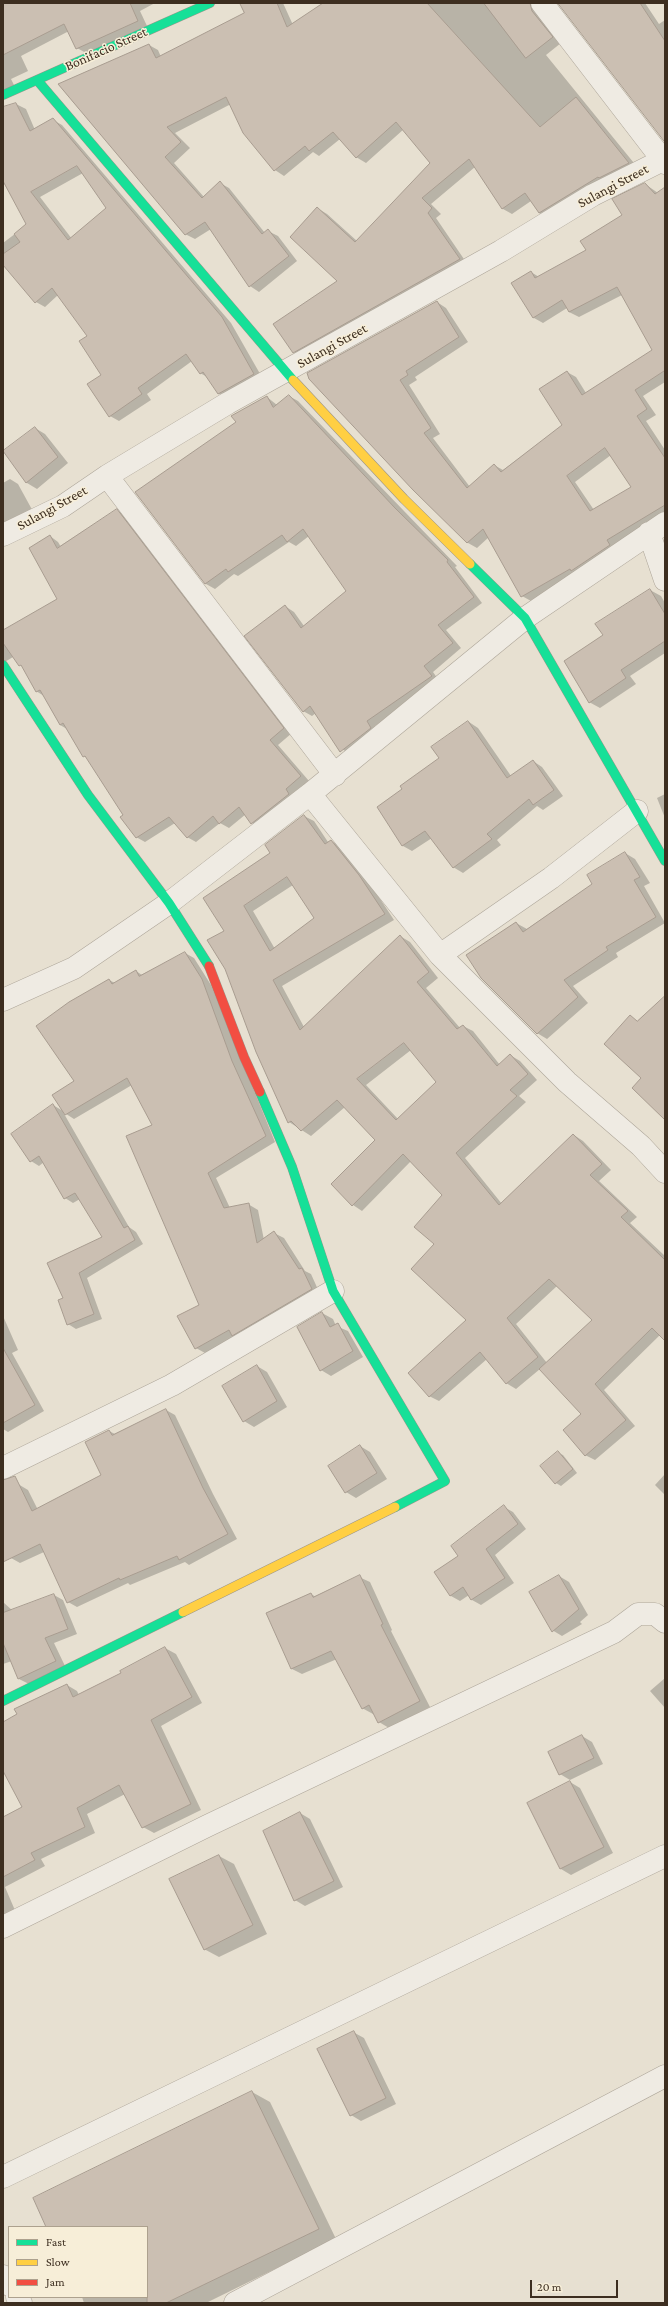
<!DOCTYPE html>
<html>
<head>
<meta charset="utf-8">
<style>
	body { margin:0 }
	#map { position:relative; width:668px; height:2306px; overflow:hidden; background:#e7e0d1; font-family:"Crimson Pro",serif }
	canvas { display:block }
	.frame { position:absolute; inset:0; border:4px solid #3d2e20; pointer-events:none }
	.legend { position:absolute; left:8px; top:2226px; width:140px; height:72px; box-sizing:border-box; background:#f7eed8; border:1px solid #ada18e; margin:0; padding:5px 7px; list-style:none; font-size:12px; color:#3d2e20 }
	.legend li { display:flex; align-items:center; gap:8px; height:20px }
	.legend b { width:20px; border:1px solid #ada18e }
	.scale { position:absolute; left:530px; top:2280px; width:88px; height:18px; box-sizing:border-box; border:2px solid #3d2e20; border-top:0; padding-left:5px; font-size:12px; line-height:14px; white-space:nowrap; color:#3d2e20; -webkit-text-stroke:3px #f7eed8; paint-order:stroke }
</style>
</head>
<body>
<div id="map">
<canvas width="668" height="2306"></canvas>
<div class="frame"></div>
<ul class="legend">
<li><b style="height:5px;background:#16e098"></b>Fast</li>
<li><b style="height:5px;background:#ffcf43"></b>Slow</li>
<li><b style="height:5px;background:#f24e42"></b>Jam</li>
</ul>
<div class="scale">20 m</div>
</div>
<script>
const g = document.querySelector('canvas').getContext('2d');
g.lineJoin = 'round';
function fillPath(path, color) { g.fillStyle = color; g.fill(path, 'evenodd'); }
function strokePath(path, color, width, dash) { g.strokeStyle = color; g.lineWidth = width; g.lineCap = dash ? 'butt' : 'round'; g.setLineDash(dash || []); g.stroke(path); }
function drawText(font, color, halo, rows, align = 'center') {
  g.font = font + ' "Crimson Pro",serif'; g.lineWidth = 3; g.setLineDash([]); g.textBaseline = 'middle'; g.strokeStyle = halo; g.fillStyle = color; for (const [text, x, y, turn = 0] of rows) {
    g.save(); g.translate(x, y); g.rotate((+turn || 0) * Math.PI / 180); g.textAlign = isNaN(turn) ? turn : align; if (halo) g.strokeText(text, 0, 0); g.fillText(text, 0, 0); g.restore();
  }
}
const shadow = new Path2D(`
	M3,3H155L140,11L147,26L86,53L77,48L69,31L21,56L28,71L11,79L14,85L3,92Z
	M243,3H283L293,25L325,3H540L561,43L546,55L638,168L549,218L539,213L531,201L512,214L503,209L475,167L431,204L441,214L436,218L468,265L303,357L294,352L339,281L317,208L327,214L357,241L431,163L404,129L366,163L356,157L340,139L319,156L313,152L284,176L275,170L244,133L231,104L175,133L190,148L174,163L204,197L220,183L229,188L265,233L268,231L278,236L297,261L259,292L250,286L211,229L195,239L185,234L59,85L149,45L158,50L161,57L245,13Z
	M559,3H645L659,24L665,20V141Z
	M16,104L26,109L35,130L53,120L62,125L231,323L263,379L228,399L219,394L209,378L200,373L192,361L147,394L151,400L119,421L110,416L102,375L89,336L58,295L45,307L36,302L3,264V243L28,224L3,182V108ZM83,173L108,208L72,239L40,197Z
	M645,184L658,193L665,188V382L643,396L656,415L646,421L665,450V517L531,601L522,596L489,537L477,548L468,543L414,490L310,379L437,302L446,308L468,342L415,377L417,380L409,385L440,434L433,438L470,487L494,465L503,470L564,425L567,372L576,377L586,393L654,350L622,295L579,317L569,312L567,308L543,323L534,318L531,272L539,277L588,251L623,216ZM611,455L633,487L594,510L575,482Z
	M289,396L298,401L457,566L455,567L482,603L446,630L461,648L433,672L440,682L375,726L379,733L347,752L338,747L316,713L312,716L303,711L285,606L294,612L304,626L347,591L309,536L296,546L289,542L238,576L234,574L215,589L206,584L137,493L237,423L267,397L277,405Z
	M35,428L45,434L68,463L37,489L27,483L4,451Z
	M10,479L18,484L35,515L3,532V483Z
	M117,510L125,515L292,733L278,745L309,781L260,828L252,823L246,814L229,828L220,823L196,842L187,837L175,823L145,842L136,837L125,815L87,758L84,756L67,729L60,725L44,696L36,691L24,668L13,657L3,663V631L59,599L50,536L58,542L61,547Z
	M650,590L661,596L665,603V653L630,676L636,684L600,708L589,702L604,636Z
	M469,722L478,728L511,776L533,761L542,767L563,796L543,810L537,806L497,840L501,845L463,873L453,867L432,838L412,851L403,846L378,808L404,790L440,758Z
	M665,794V818L657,798Z
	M304,816L314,821L328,842L331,841L340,846L369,882L394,920L282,986L304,1027L400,936L410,942L438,978L426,988L460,1028L463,1026L473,1031L500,1065L510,1055L520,1061L537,1080L519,1096L526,1102L465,1158L502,1204L574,1135L583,1141L611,1170L599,1181L637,1217L630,1223L665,1256V1336L661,1334L604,1390L635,1426L595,1460L585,1455L583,1414L540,1369L516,1389L506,1383L487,1359L439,1401L429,1396L468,1320L435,1244L443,1195L411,1161L362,1211L353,1205L376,1140L345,1107L311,1136L289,1122L226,931L272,853ZM293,885L316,918L275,949L253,911ZM411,1050L437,1082L398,1119L366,1085ZM557,1286L593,1320L547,1363L516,1324Z
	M625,853L635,859L650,883L644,886L665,923L616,953L618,957L573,986L588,1003L547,1039L537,1033L516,923L527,929L593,884Z
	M185,953L194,958L211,985L275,1142L216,1178L230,1208L248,1204L258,1210L264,1240L274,1233L284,1238L305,1271L311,1274L320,1294L205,1353L196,1348L200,1305L153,1125L132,1085L74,1119L63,1112L129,1227L136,1232L143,1244L87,1278L102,1319L76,1329L68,1324L64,1298L48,1263L104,1238L80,1199L73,1203L65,1198L44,1162L39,1166L31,1161L12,1134L53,1105L63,1111L109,980L115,983L136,971L142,975Z
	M322,1313L333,1319L336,1326L348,1331L363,1357L331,1376L321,1370Z
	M3,1316L18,1350L12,1353L44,1411L8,1432L3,1429Z
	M257,1366L267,1372L287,1407L254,1427L244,1421Z
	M166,1410L175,1415L213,1494L237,1539L189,1565L185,1562L130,1585L128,1583L77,1607L68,1602L44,1552L20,1563L11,1558L3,1542V1492L18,1484L28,1490L38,1510L103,1475L109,1431L115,1434Z
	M360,1446L370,1452L387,1479L356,1498L346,1492Z
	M558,1453L563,1455L577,1473L561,1486L556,1483Z
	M665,1474V1495L655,1485Z
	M504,1507L513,1512L526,1529L495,1555L514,1583L481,1605L472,1600L469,1595L460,1601L451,1596L436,1572L460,1556Z
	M559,1576L569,1582L588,1615L580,1622L582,1624L562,1636L552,1630Z
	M359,1577L370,1582L392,1630L391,1631L430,1707L389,1728L379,1722L375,1713L373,1714L362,1708L337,1659L302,1674L292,1669L267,1614L311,1594L316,1597Z
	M54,1595L63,1600L77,1634L54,1643L65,1666L29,1684L19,1679L12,1661L3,1664V1602L13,1611Z
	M165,1648L176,1654L202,1703L161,1726L201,1810L154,1833L143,1827L125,1794L87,1814L95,1833L41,1859L45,1866L5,1887L17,1915L3,1921V1818L24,1807L3,1767V1723L67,1685L77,1691L79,1695L123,1674Z
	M665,1678V1708L650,1691Z
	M582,1736L592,1742L603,1764L570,1780L560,1774Z
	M570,1782L580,1788L613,1853L571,1875L561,1869L528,1804Z
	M300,1813L310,1819L343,1887L305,1906L295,1900Z
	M219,1856L234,1864L267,1934L219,1957L204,1949Z
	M353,2032L364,2038L396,2104L361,2121L351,2115Z
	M252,2092L270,2102L336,2239L206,2303H84L82,2297H147V2227H48Z`);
const building = new Path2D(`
	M3,3H130L138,21L76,49L64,24L3,55Z
	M240,3H277L287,27L323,3H427L540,127L576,97L629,163L599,178L598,177L539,213L525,193L502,209L469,159L422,198L432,208L428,213L460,259L293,353L273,324L337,281L290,237L317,207L355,242L430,163L396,122L356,158L333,132L309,151L305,146L274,171L243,133L226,97L167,127L181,142L165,157L202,198L220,181L262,234L268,229L289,256L249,287L205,222L185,235L58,84L149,44L156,58L244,13Z
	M484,3H530L532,11L553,37L526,58Z
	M558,3H640L665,41V142Z
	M16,103L30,131L53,118L222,317L254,374L218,394L203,372L200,374L186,354L138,388L142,394L109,417L87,384L101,375L79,341L87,336L52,288L35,303L3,265V254L20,242L14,234L26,224L3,181V107ZM77,166L106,208L68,240L31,192Z
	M645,183L655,194L665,187V373L664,371L635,390L647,409L637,416L665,458V505L607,540L610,545L571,571L570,569L521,597L483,529L467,543L413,490L309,379L307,373L437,301L459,337L406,371L408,375L400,380L431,428L424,433L467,488L494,464L501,472L562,425L539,389L567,371L582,395L652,350L617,287L569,312L562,300L533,318L511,283L531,271L535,278L586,250L580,241L622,215L612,199ZM605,448L631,487L590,511L567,476Z
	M289,395L395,508L448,560L447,562L474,597L438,625L453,643L424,666L432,676L367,721L371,728L340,752L310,706L303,712L244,636L285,605L301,628L346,591L303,529L287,542L282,535L228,572L226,569L205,584L135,492L236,422L231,416L267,396L273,407Z
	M35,427L58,457L26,483L3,451Z
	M117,509L284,728L270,740L301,776L286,789L289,794L251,824L239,807L219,824L213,816L187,838L169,817L136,838L120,817L123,815L85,756L83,757L63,723L60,725L40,690L36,692L21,665L19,666L3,643V630L57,599L29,548L50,535L57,548Z
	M650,589L665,614V641L621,670L626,678L589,703L564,661L603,635L595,624Z
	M468,721L507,778L533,760L554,790L533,805L529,799L487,834L492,839L453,868L425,831L402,846L377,807L402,789L400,786L439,758L431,747Z
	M304,815L325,844L331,840L359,875L385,914L273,980L300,1030L400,935L429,972L417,982L457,1029L463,1025L497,1066L510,1054L528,1074L510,1090L517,1096L456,1153L499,1205L573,1134L602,1164L590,1175L628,1211L621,1217L665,1260V1341L652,1328L595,1384L626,1420L585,1456L563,1430L581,1414L539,1369L592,1320L549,1279L507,1318L538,1357L506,1384L480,1352L429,1397L408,1373L466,1320L411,1269L434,1244L414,1227L442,1195L403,1154L352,1206L331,1184L375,1140L337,1100L301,1131L291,1121L288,1123L256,1052L225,969L207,940L224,931L203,898L270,853L265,845ZM287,877L314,918L270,951L244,906ZM404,1043L436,1082L396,1120L357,1079Z
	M625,852L640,877L634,880L656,917L606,947L608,950L564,980L578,997L537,1034L481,978L466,955L516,922L523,932L592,884L587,875Z
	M185,952L202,979L232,1061L266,1136L208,1173L224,1208L249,1203L257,1243L274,1231L299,1269L302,1268L312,1289L232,1336L229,1330L195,1349L177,1316L199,1305L126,1136L152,1125L127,1078L65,1115L52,1095L74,1081L36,1026L69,1002L109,979L112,984L136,970L139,976Z
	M665,996V1120L632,1088L641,1078L604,1044L630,1015L637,1021Z
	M53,1104L124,1228L128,1226L135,1240L79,1273L94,1314L67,1325L58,1300L63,1298L47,1263L102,1237L75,1193L64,1199L39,1156L30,1162L11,1134Z
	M322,1312L330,1327L338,1323L353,1351L320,1371L297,1327Z
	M3,1348L35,1405L3,1423Z
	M257,1365L277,1401L243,1422L222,1386Z
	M166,1409L203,1488L228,1534L179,1560L177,1556L120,1580L119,1578L67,1603L40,1544L3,1562V1480L15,1476L32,1511L101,1475L85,1442L109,1430L112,1435Z
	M360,1445L377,1473L345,1493L328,1466Z
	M558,1451L573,1469L555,1484L540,1466Z
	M504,1505L518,1524L486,1549L505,1578L471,1600L463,1587L450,1596L434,1572L458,1556L451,1546Z
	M360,1575L383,1624L381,1625L420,1701L378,1723L369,1705L362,1709L331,1651L291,1669L266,1613L311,1593L313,1597Z
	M559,1575L579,1609L552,1632L529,1592Z
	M54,1594L68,1629L45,1638L56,1661L18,1679L3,1643V1613Z
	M165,1647L192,1697L151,1720L191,1804L142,1828L119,1785L77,1808L85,1827L31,1853L35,1860L3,1877V1817L22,1807L3,1771V1722L17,1714L14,1709L67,1684L73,1697L121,1673L120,1671Z
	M582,1735L594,1758L559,1775L548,1752Z
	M570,1781L604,1847L560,1869L527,1803Z
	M300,1812L334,1881L294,1901L263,1831Z
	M219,1855L253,1925L204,1950L169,1879Z
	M354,2031L386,2098L350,2116L317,2049Z
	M252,2091L319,2229L166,2303H147V2227H46L33,2198Z`);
const street = new Path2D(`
	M542,3L665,163
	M107,476L335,775
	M649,533L665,580
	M3,535L63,506L107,476L228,403L501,251L593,195L663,160
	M310,794L440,955L567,1082L641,1146L665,1172
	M440,955L551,878L637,811
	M3,1000L74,968L169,903L310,794L525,618L665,523
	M3,1468L172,1385L333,1291
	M3,1927L207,1826L614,1632L638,1614H655L665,1622
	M3,2177L665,1856
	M3,2276L9,2285
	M17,2297L21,2303
	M235,2303L665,2076`);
const fast = new Path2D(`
	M37,80L293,380
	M3,95L210,3
	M470,564L525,618L665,861
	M3,665L88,795L169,903L209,966
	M260,1092L292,1167L333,1291L445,1481L395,1507
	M3,1701L183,1612`);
const slow = new Path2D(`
	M293,380L404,499L470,564
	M183,1612L395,1507`);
const jam = new Path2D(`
	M209,966L244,1057L260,1092`);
const streetNames = [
	["Bonifacio Street",106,49,-24],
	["Sulangi Street",613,186,-28],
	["Sulangi Street",332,346,-29],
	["Sulangi Street",52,508,-29]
];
fillPath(shadow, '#0003');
fillPath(building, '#cbbfb2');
strokePath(building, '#a89c90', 1);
strokePath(street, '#ada599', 23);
strokePath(fast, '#9c958a', 10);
strokePath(slow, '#9c958a', 10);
strokePath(jam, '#9c958a', 10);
strokePath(street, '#efebe3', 22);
strokePath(fast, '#16e098', 9);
strokePath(slow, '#ffcf43', 9);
strokePath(jam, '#f24e42', 9);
drawText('14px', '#3d2e20', '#f7eed8', streetNames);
</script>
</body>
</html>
